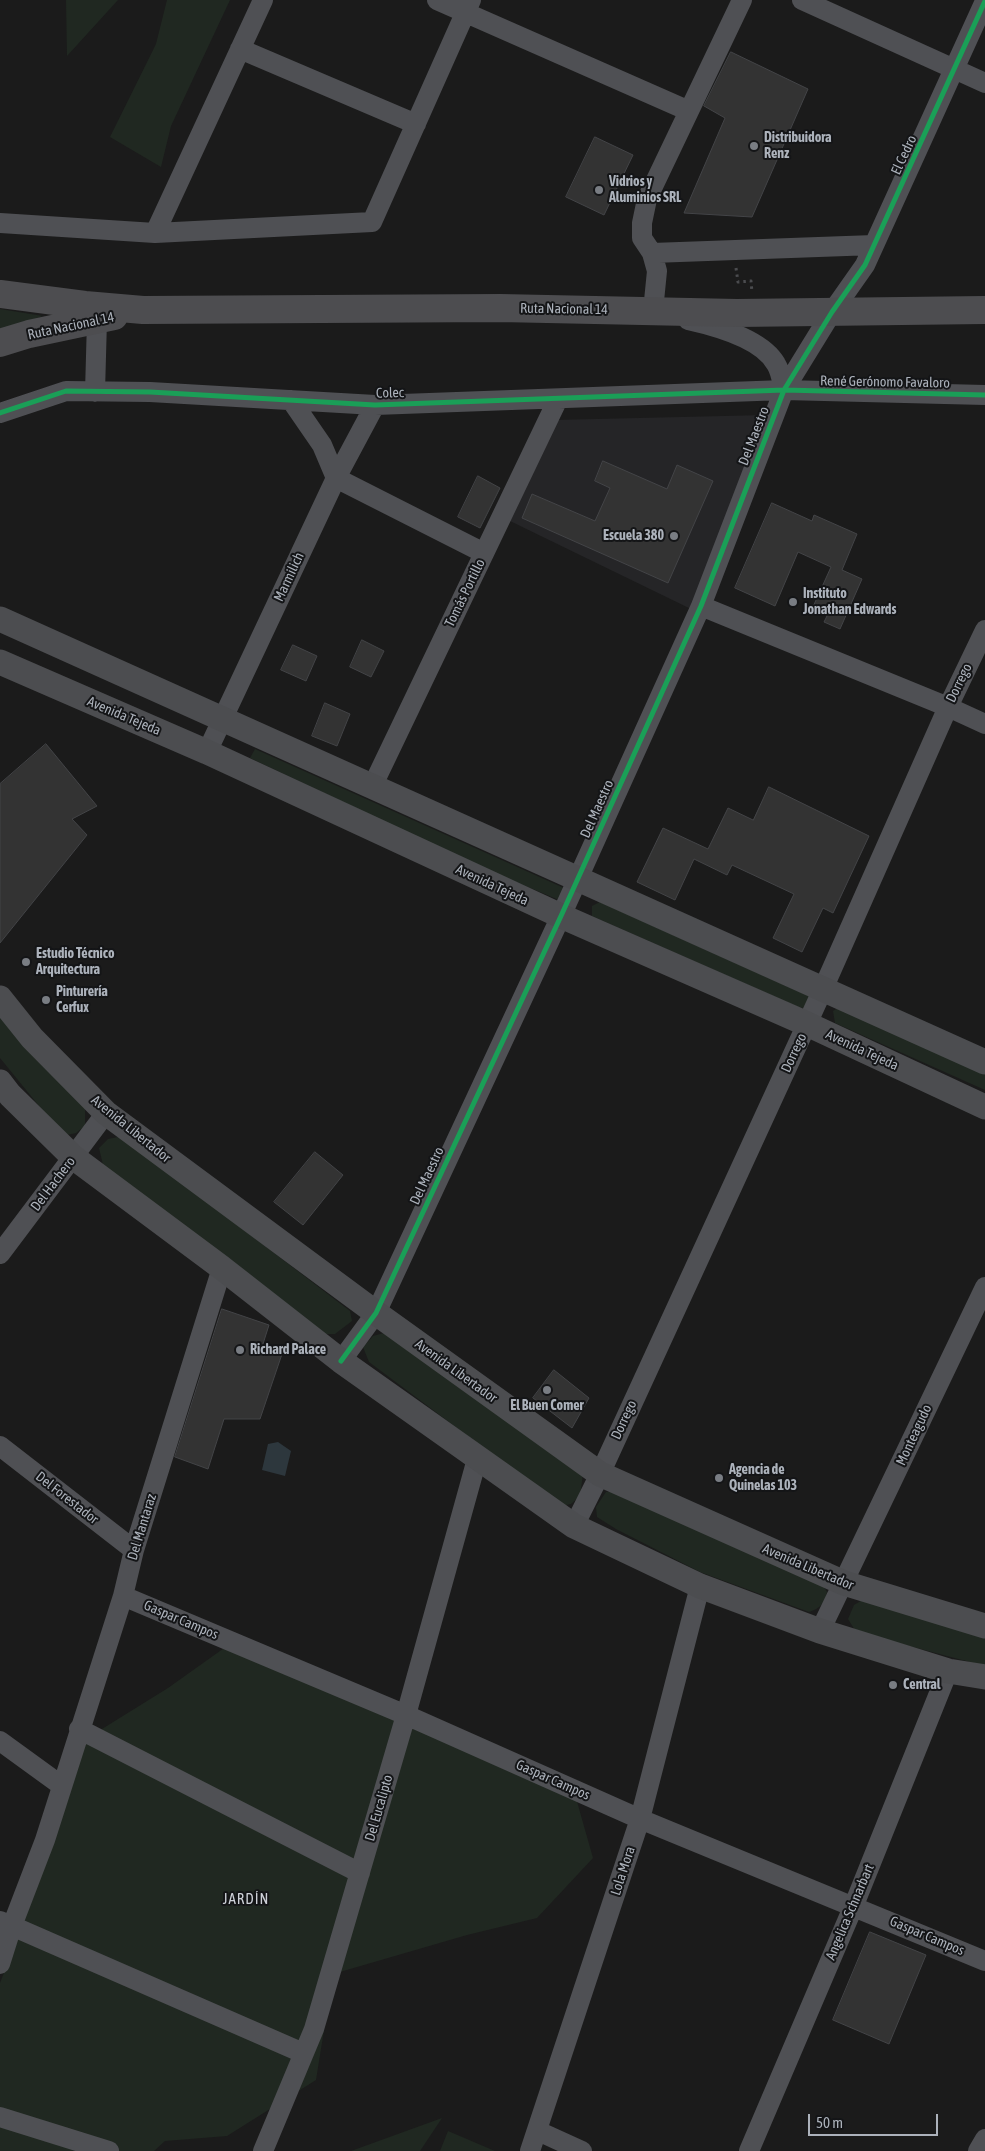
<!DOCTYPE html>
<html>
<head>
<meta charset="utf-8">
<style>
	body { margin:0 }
	#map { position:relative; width:985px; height:2151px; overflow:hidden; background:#1b1b1b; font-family:"Asap Condensed",sans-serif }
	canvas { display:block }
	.scale { position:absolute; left:808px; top:2114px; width:130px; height:22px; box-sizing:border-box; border:2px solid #acb2bb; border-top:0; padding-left:6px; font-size:15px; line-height:18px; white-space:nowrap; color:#acb2bb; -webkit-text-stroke:4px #141517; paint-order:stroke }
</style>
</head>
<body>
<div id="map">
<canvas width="985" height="2151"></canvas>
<div class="scale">50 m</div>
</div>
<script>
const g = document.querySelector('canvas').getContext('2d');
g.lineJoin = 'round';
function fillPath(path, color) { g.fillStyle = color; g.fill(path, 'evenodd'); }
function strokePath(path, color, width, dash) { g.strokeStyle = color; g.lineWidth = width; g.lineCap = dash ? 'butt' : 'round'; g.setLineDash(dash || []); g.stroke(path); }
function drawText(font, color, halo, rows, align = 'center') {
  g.font = font + ' "Asap Condensed",sans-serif'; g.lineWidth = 4; g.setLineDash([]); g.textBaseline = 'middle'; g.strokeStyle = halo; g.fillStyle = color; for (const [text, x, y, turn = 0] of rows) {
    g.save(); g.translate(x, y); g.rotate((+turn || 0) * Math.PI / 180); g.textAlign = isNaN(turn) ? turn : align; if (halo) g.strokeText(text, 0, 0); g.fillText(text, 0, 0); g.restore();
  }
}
const built = new Path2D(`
	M766,415L691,609L508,520L554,420Z`);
const green = new Path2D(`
	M66,0H118L67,56Z
	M167,0H230L171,126L161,167L110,137L156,44Z
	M0,309L43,316L0,330Z
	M255,749L564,888L559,900L485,869L250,758Z
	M600,902L811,997L808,1009L798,1007L592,916V906Z
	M839,1007L985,1073V1090L835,1023L833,1011Z
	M0,1017L85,1108V1126L76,1133L67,1135L57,1128L0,1058Z
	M118,1137L129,1142L350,1311L352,1321L335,1334H325L104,1169L99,1148L108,1139Z
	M384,1333L583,1474L580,1496L571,1504L561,1506L369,1362L363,1347L373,1336Z
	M606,1492H617L821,1582L827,1592C825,1604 820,1608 809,1612L700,1572L616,1529L597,1517L596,1507Z
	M864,1599L985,1635V1666L856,1632L848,1619L854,1605Z
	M227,1646L576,1798L593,1858L537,1918L467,1935L333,1974L316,2080L227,2136L165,2141L154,2151H0V1983L18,1936L81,1742L168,1688Z
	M442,2118L420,2151H351Z
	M448,2131L495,2151H440Z`);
const water = new Path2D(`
	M278,1442L291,1451L285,1476L262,1470L268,1444Z`);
const building = new Path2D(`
	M731,52L808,89L752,217L684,213L725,118L704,106Z
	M595,137L633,155L604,215L566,197Z
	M603,461L667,489L677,465L713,481L668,583L522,518L532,494L595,521L610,488L595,481Z
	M478,476L500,488L480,528L458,517Z
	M772,503L812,521L814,515L857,534L842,570L862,579L840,629L824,622L827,616L812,609L831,567L798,552L775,606L735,588Z
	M362,640L384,651L371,677L350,667Z
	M293,645L317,656L306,681L281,670Z
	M325,703L350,714L337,746L312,736Z
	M46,744L97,806L72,819L87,835L0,943V784Z
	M769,787L869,836L833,913L823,908L802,952L773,938L794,894L732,865L727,875L694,859L675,900L637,882L663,828L708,849L728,808L753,820Z
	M315,1152L343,1175L303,1225L274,1202Z
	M222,1309L269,1325L262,1347L282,1354L260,1419H224L208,1469L175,1457Z
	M554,1370L589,1398L572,1428L533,1398Z
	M870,1932L926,1955L889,2044L833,2020Z`);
const path = new Path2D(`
	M736,268L738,282L751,281L752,292`);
const minor = new Path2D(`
	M437,0L689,111
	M802,0L985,83
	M240,49L416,124
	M0,223L155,233L372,222L471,0
	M155,233L263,0
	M652,253L874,245
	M653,311L657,271L652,253L642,238V223L647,199L742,0
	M688,320C715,326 762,339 776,364C781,372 782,382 784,390
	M95,392L97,320
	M291,400L322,445L336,478L484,553
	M0,413L66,391L150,392L375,405L784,390L985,395
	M701,606L948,707L985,724
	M207,752L336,478L375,405
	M372,787L558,399
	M0,1254L106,1113
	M341,1361L376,1313L561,916L701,606L784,390L832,312L865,265L985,1
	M0,1446L134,1550
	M574,1526L600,1474L823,989L948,707L985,630
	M123,1596L406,1715L640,1819L985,1961
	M820,1631L985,1287
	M79,1729L360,1873
	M0,1741L62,1786
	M0,1921L12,1926L45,1840L123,1596L134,1550L222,1268
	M0,1964L12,1926L303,2053
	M0,2117L109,2151
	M538,2131L582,2151
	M263,2151L314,2029L406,1715L477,1459
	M530,2151L640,1819L700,1586
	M749,2151L854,1905L948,1671
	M978,2151L985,2139`);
const major = new Path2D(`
	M0,619L985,1062
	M0,662L207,752L561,916L807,1024L985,1107
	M0,998L32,1038L106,1113L376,1313L600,1474L844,1583L985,1626
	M0,1082L10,1095L73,1157L222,1268L341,1361L574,1526L700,1586L820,1631L948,1671L985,1677`);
const highway = new Path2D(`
	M0,294L85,305L143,310L500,308L737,313L985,310
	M0,343L29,334L114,316`);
const cycleway = new Path2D(`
	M0,413L66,391L150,392L375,405L784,390L985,395
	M341,1361L376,1313L561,916L701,606L784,390L832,312L865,265L985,1`);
const markers = [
	[754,146,5,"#797d83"],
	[599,190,5,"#797d83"],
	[674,536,5,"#797d83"],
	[793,602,5,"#797d83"],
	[26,962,5,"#797d83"],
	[46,1000,5,"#797d83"],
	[240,1350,5,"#797d83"],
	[547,1390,5,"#797d83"],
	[719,1478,5,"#797d83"],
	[893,1685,5,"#797d83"]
];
const poiNames = [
	["Distribuidora",764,138],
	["Renz",764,154],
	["Vidrios y",609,182],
	["Aluminios SRL",609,198],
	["Escuela 380",664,536,"right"],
	["Instituto",803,594],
	["Jonathan Edwards",803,610],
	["Estudio Técnico",36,954],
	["Arquitectura",36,970],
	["Pinturería",56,992],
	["Cerfux",56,1008],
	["Richard Palace",250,1350],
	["El Buen Comer",547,1406,"center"],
	["Agencia de",729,1470],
	["Quinelas 103",729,1486],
	["Central",903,1685]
];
const streetNames = [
	["El Cedro",904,155,-65],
	["Ruta Nacional 14",564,309,1],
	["Ruta Nacional 14",71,326,-12],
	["René Gerónomo Favaloro",885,382,1],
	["Colec",390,393,-1],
	["Del Maestro",754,436,-69],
	["Marmilich",289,577,-65],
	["Tomás Portillo",465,593,-64],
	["Dorrego",959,683,-64],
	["Avenida Tejeda",124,716,23],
	["Del Maestro",597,809,-66],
	["Avenida Tejeda",492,885,25],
	["Avenida Tejeda",862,1050,25],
	["Dorrego",794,1053,-65],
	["Avenida Libertador",131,1129,39],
	["Del Maestro",427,1176,-65],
	["Del Hachero",53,1184,-53],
	["Avenida Libertador",456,1371,36],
	["Dorrego",624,1420,-65],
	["Monteagudo",914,1435,-65],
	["Del Forestador",67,1498,38],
	["Del Mantaraz",142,1527,-73],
	["Avenida Libertador",808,1567,23],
	["Gaspar Campos",181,1620,23],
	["Gaspar Campos",553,1780,24],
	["Del Eucalipto",379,1808,-74],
	["Lola Mora",623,1871,-72],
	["Angelica Schnarbart",850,1912,-67],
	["Gaspar Campos",927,1936,23]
];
const neighbourhoodNames = [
	["JARDÍN",246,1899]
];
fillPath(built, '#252527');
fillPath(green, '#202821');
fillPath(water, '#2d373d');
fillPath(building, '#333');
strokePath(building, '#434447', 1);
strokePath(path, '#4b4c4f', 3, [2.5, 4]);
strokePath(minor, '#4f5054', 20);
strokePath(major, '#4c4d50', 25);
strokePath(highway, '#4d4d50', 28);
strokePath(cycleway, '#1a9f57', 5);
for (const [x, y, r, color] of markers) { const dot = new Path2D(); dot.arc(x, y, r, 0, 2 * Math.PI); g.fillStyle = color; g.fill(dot); strokePath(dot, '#141517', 2); }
drawText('bold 14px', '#acb2bb', '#141517', poiNames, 'left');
drawText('14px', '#acb2bb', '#141517', streetNames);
g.letterSpacing = '1px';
drawText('15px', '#cdd0d7', '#141517', neighbourhoodNames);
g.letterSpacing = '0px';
</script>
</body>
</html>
